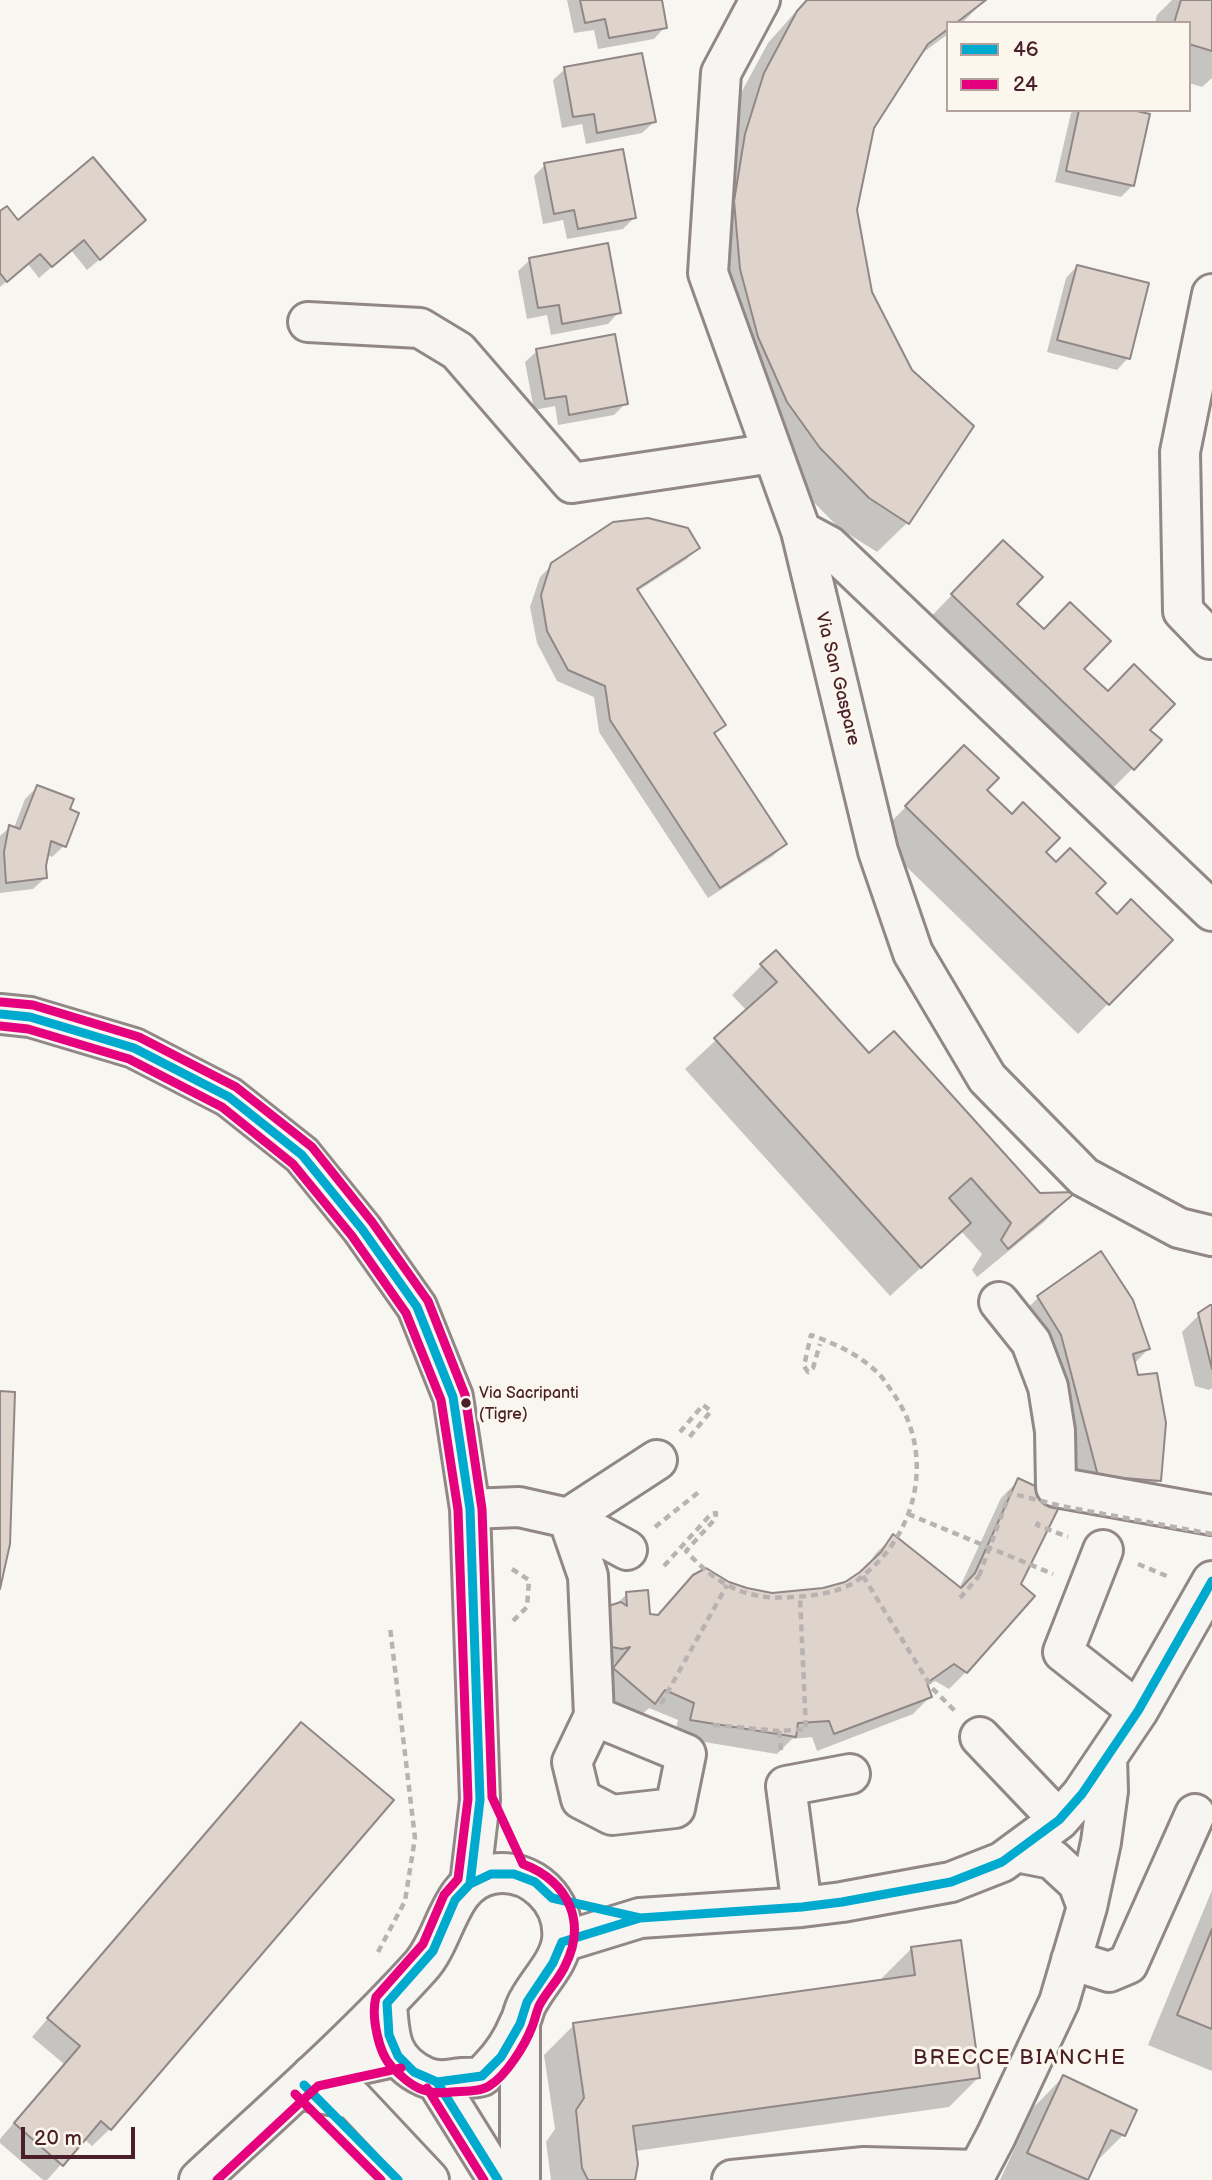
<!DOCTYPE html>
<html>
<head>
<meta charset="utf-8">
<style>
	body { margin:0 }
	#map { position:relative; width:1212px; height:2180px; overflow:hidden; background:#f8f6f0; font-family:"Balsamiq Sans",sans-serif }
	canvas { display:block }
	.legend { position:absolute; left:946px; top:21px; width:245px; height:91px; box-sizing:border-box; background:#fbf7ec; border:2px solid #b4a19f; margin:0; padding:9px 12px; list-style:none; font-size:21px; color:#4a1f2b }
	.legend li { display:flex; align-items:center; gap:14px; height:35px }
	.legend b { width:35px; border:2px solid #b4a19f }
	.scale { position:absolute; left:21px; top:2127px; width:114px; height:32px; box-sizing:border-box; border:4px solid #4a1f2b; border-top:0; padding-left:9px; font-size:21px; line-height:24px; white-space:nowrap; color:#4a1f2b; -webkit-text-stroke:5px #fbf7ec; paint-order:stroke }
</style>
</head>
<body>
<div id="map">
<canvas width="1212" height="2180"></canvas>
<ul class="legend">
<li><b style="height:9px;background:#00a9ce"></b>46</li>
<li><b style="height:9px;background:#e5007d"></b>24</li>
</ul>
<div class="scale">20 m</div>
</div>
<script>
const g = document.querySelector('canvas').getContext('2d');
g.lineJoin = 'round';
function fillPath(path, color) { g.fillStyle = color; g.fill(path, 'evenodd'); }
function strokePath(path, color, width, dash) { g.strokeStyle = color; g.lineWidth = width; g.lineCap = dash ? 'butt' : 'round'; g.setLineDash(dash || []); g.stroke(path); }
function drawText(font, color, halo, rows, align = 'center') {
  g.font = font + ' "Balsamiq Sans",sans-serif'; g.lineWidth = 6; g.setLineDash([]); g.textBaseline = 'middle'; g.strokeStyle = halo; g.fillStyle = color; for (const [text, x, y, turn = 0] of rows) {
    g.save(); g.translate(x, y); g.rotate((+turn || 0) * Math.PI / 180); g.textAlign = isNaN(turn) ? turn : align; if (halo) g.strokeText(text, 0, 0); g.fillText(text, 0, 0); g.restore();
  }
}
const shadow = new Path2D(`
	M567,0H660L665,27L654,39L598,49L594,30L574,33Z
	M806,0H985L962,23H948V34L917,57L872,128L855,210L907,523L877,552L839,528L790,478L711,299L735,104L768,43Z
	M1172,0H1212V78L1202,87L1189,83V23H1155L1157,15Z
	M565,69L654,122L642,133L586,144L582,124L562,128L553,80Z
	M1074,110H1123L1133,185L1121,197L1055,182L1071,113Z
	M545,165L634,218L623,229L567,239L563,220L543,224L534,176Z
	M0,214L18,222L132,232L87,270L71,250L39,278L28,264L0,287Z
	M530,260L619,312L608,324L551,335L547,315L527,319L518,271Z
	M1077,266L1128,358L1117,370L1047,352L1066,278Z
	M537,351L626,403L614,415L558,425L555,406L534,410L525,362Z
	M698,548L687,559L636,592L723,725L713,736L785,844L773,856L708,898L599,732L594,697L557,681L537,643L530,607L540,577L552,565Z
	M974,572L1015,604L1148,730L1133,768L1103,798L923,625Z
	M964,748L985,790L1043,852L1094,893L1117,916L1171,940L1078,1034L876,837Z
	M37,787L68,810L64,846L52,857L47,855L45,878L33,889L0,893V836L10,827L14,828L25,799Z
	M762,965L1039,1195L1072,1194L1044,1222L977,1277L972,1270L982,1254L961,1231L890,1296L685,1069L747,1011L732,995Z
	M1101,1253L1148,1349L1134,1364L1159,1480L1129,1510L1068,1505L1008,1327L1038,1298Z
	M1212,1307V1388L1209,1390L1195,1386L1182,1332L1200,1314Z
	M1019,1480L966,1672L949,1689L935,1681L926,1687L930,1697L913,1714L817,1751L812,1737L792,1739L777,1754L674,1737L678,1720L649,1708L636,1720L598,1686L616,1663L603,1666L614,1606L627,1594L648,1615L656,1617L694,1576L772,1594L823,1590L846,1583L866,1568L876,1553L894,1536L959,1589L1001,1498Z
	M301,1724L391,1800L110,2129L92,2146L84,2139L47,2180H43L0,2143V2139L64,2064L32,2037L284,1741Z
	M1212,1890V2071L1148,2045Z
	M912,1948L979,2077L949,2107L635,2151L633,2180H551L546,2142L555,2129L544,2055L574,2025L882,1981V1978Z
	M1063,2077L1123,2135L1092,2166L1086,2180H1000L1034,2107Z`);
const building = new Path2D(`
	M580,0H662L667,28L609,38L605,19L585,23Z
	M807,0H986L956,23H948V29L928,44L874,128L857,210L872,292L912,370L974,426L909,524L869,498L820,448L787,402L758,337L740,269L734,201L745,134L764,73L797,11Z
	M1181,0H1212V51L1189,44V23H1174Z
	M642,53L656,122L597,133L594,114L573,117L564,67Z
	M1079,110H1132L1150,114L1134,186L1066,171Z
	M623,149L636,218L578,229L574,210L554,214L544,163Z
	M93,157L146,220L100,260L84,240L52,267L40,254L7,282L0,273V211L7,206L18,220Z
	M608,243L621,313L562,324L559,305L538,308L529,258Z
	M1077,265L1149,283L1130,359L1057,340Z
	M615,334L628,404L569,415L566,396L545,399L536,349Z
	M648,518L688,528L700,548L637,589L726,725L714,733L787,844L720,888L610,720L605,686L568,670L547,631L541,595L551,563L613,522Z
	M1003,540L1043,577L1017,604L1044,629L1070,602L1111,641L1084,669L1108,691L1134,664L1175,704L1150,730L1162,740L1134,770L951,594Z
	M964,745L999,778L987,790L1012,814L1023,802L1060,838L1046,852L1056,862L1070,848L1106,883L1096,893L1117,914L1131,899L1173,940L1109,1005L905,806Z
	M37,785L74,799L70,809L79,813L66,847L51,841L46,866L47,878L6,883L4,852L9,825L20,829Z
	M776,950L869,1053L894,1031L1040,1193L1076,1192L1008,1249L1001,1240L1011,1223L971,1178L949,1198L971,1223L921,1268L714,1038L777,982L760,964Z
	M1101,1251L1133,1300L1150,1349L1133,1354L1138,1375L1157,1373L1166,1423L1161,1481L1098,1476L1061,1335L1037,1296Z
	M1210,1305H1212V1369L1198,1313Z
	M0,1391L15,1392L10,1544L0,1589Z
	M1018,1478L1063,1499L1021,1584L1035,1596L967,1673L954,1664L927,1683L932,1697L834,1734L829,1721L798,1723L796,1737L690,1720L694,1703L665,1690L655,1704L613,1668L630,1647L622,1649L612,1647L605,1641V1607L621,1602L627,1606L626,1592L648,1590L650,1614L658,1615L693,1575L706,1568L729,1582L747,1588L772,1593L823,1588L845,1582L860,1572L881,1552L893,1534L961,1588L975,1573Z
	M301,1722L394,1800L111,2130L101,2121L63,2166L14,2123L80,2046L47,2018Z
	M1212,1929V2029L1177,2015Z
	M961,1940L980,2078L633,2126L638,2164L635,2180H588L582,2168L576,2110L584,2098L573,2023L915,1975L911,1947Z
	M1063,2075L1137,2110L1125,2136L1111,2130L1088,2180L1027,2153Z`);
const path = new Path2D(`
	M680,1432L703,1405L711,1411L687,1440
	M908,1514L1053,1574
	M1039,1522L1037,1525L1068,1537
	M655,1527L700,1491
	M1138,1564L1169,1577
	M664,1566L711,1514L716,1513L715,1519L686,1551C717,1585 747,1601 793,1597C811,1596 829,1594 845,1587C857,1583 866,1573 875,1565C921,1520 931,1449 895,1396C890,1389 885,1380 879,1374C860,1355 836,1344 811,1335L804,1366L808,1372L813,1368L820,1344
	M512,1569L529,1580L527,1607L512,1622
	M863,1576L932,1688L955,1711
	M960,1598L979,1576
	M661,1704L727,1585
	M713,1725L779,1731
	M781,1750L779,1731L806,1729L800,1597
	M378,1952L405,1901L415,1838L390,1627`);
const minor = new Path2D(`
	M760,0L721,73L708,273L801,531L878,851L913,953L987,1078L1084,1177L1179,1228L1212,1236
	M308,322L420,328L458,351L572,483L773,453
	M801,531L829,546L1212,911
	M1210,639L1183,611L1180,452L1212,294
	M0,1014L30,1017L134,1048L229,1097L302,1155L362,1229L417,1307L453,1397L470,1509L480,1800L470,1884
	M999,1302L1031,1342L1048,1387L1055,1431L1056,1487L1212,1515
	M470,1509L519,1507L568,1518L588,1576L594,1716L572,1762L581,1799L612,1815L675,1808L686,1754L594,1716
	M627,1550L568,1518L657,1460
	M1103,1550L1063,1652L1138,1711
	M980,1737L1059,1820
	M1016,1852L1052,1859L1078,1883L1087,1907
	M802,1907L786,1786L850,1774
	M562,1942L640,1918L802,1907L842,1902L951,1882L1002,1862L1059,1820L1082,1794L1138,1711L1212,1581
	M1071,1960L1109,1972L1128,1964L1195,1814
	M520,2025V2180
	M312,2075L398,2056
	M437,2082L498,2180
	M312,2092L353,2099L429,2180
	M199,2180C274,2110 352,2042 420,1967C447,1938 448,1882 492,1874C531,1867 566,1901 562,1940C559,1963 539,1981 529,2000C524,2007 523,2017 519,2024C512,2041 502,2056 490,2068C487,2071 485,2074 482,2076C477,2078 467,2078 461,2078C448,2080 438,2082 425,2077C390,2061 389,2037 387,2003
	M732,2180L864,2167L978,2170L996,2136L1059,2002L1087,1907L1101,1842L1108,1791L1107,1757`);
const pathBridge = new Path2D(`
	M979,1576L1010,1493L1061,1506L1212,1534`);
const bus1 = new Path2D(`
	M0,1014L30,1017L134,1048L229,1097L302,1155L362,1229L417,1307L453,1397L470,1509L480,1800L470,1884
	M562,1942L640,1918L802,1907L842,1902L951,1882L1002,1862L1059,1820L1082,1794L1138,1711L1212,1581
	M562,1942L553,1963L527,2002L520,2024L501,2057L482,2076L437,2082L414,2072L398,2056L389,2035L387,2003L433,1951L455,1900L470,1884L491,1874H514L535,1882L552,1898L640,1918
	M437,2082L498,2180
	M304,2085L398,2180`);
const bus2 = new Path2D(`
	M0,1026L28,1029L129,1059L222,1107L293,1164L352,1236L406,1313L441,1400L458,1510L468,1799L458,1879L444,1895L423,1944L376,1997C371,2015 378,2053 392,2067C410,2086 425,2096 452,2092C463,2091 480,2092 489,2086C506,2076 525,2045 532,2027C535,2020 536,2013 539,2006C546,1992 558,1981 565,1966C587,1922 569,1882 523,1864L492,1797L482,1509L465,1395L428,1301L372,1222L312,1147L236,1087L139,1037L33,1005L1,1002
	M427,2088L484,2180
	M295,2094L381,2180
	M217,2180L318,2086L401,2068`);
const markers = [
	[466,1403,6,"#4a1f2b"]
];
const busNames = [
	["Via Sacripanti",479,1394],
	["(Tigre)",479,1415]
];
const streetNames = [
	["Via San Gaspare",837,679,76]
];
const quarterNames = [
	["BRECCE BIANCHE",1020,2059]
];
fillPath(shadow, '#0003');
fillPath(building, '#dfd4cc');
strokePath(building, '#918787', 2);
strokePath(minor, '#918787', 44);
strokePath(path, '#b8b3b1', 4.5, [7, 5]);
strokePath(minor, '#f6f5f1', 38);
strokePath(pathBridge, '#b8b3b1', 4.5, [7, 5]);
strokePath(bus1, '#00a9ce', 9);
strokePath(bus2, '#e5007d', 9);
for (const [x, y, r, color] of markers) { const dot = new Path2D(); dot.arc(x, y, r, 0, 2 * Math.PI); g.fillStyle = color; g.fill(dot); strokePath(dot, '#fbf7ec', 2.5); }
drawText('16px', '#4a1f2b', '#fbf7ec', busNames, 'left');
drawText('18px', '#4a1f2b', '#fbf7ec', streetNames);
g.letterSpacing = '2px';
drawText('21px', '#4a1f2b', '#fbf7ec', quarterNames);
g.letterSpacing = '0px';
</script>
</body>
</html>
